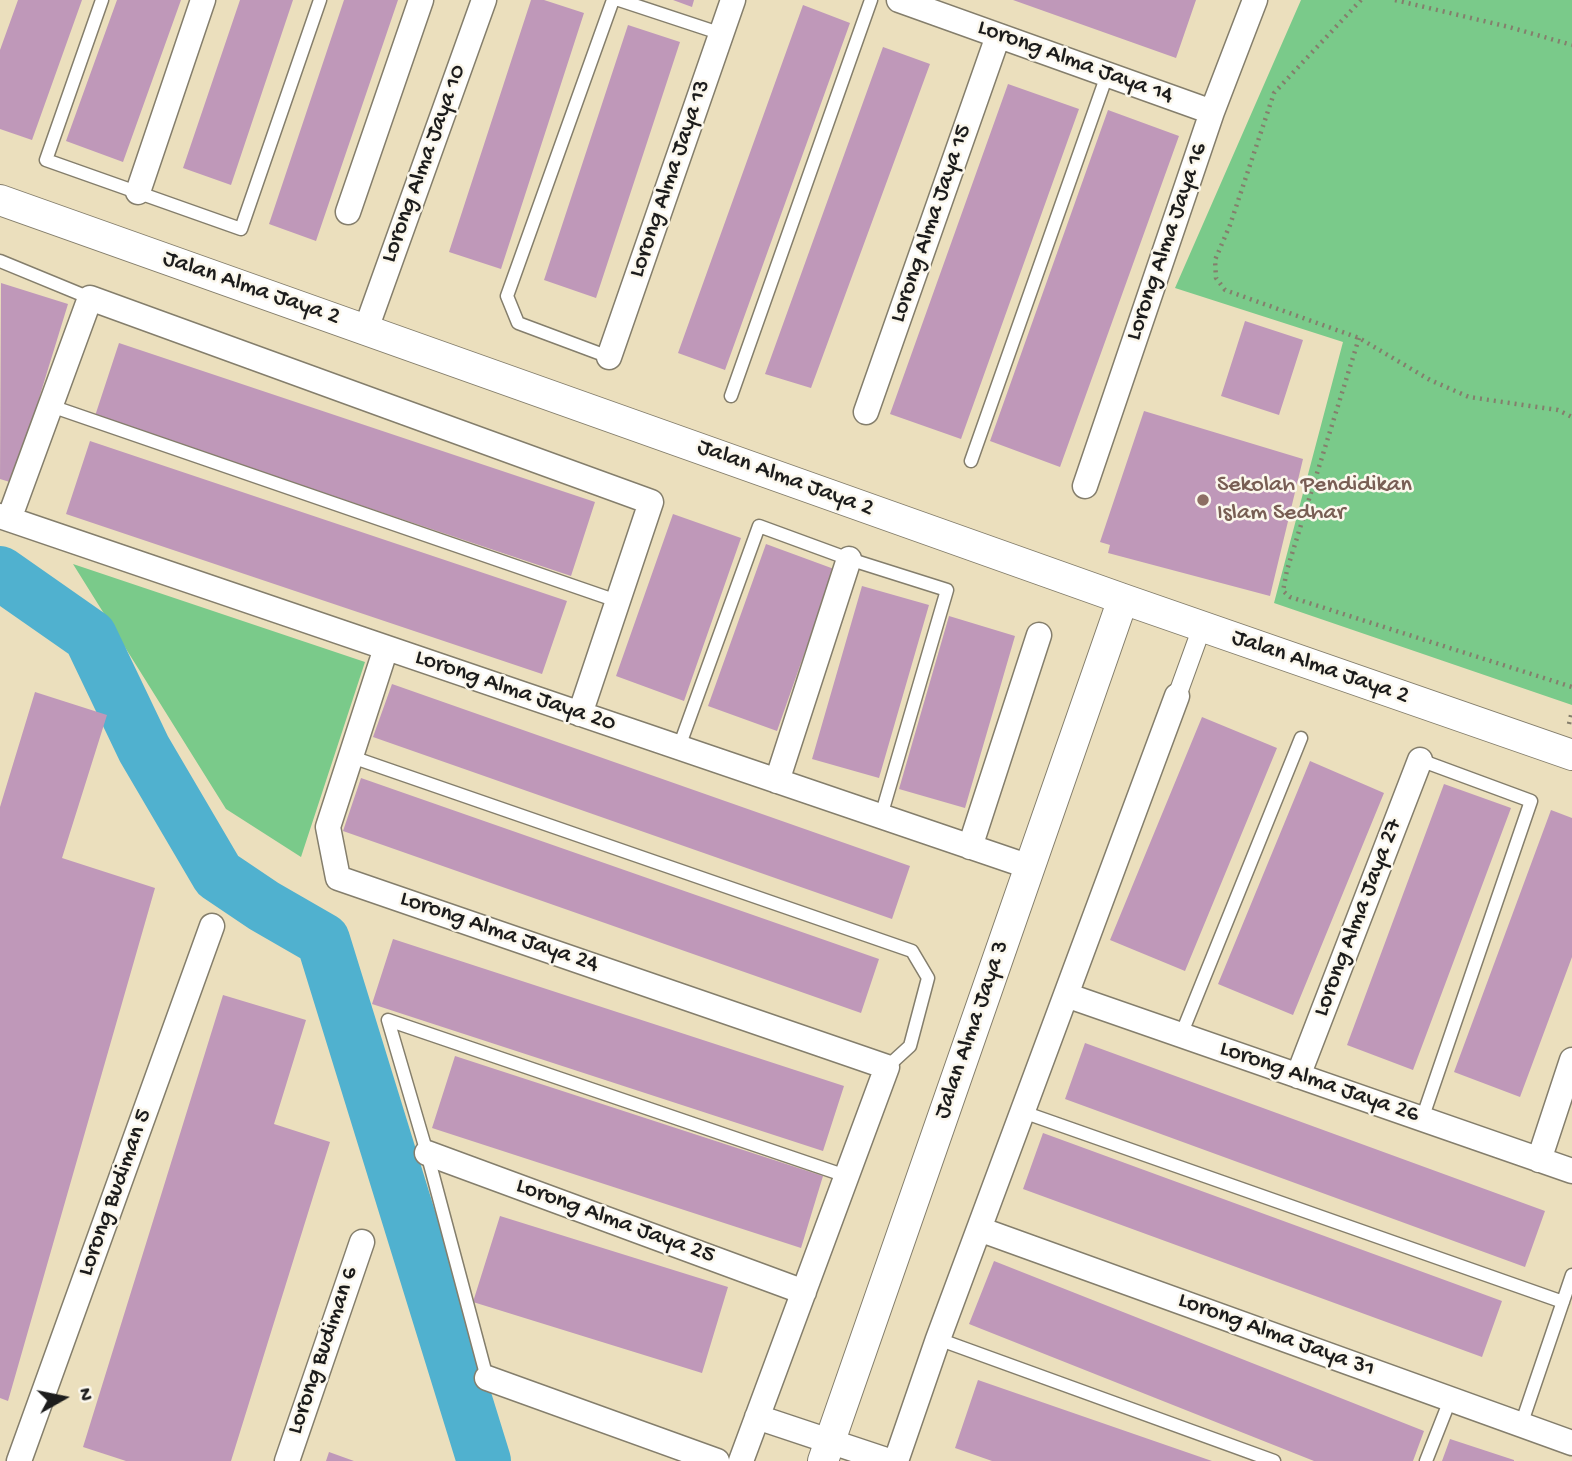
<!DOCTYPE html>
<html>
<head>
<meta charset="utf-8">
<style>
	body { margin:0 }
	#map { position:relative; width:1572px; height:1461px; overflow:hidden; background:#ebdfbd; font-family:"Gochi Hand",sans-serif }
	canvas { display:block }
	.north { position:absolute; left:28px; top:1363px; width:70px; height:70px; -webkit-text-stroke:5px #fbf7ec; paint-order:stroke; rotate:81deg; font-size:19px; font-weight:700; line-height:28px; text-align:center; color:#1c1c1c }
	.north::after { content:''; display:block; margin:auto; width:24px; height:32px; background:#1c1c1c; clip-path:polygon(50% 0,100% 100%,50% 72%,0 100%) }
</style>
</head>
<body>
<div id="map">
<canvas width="1572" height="1461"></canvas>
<div class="north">N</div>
</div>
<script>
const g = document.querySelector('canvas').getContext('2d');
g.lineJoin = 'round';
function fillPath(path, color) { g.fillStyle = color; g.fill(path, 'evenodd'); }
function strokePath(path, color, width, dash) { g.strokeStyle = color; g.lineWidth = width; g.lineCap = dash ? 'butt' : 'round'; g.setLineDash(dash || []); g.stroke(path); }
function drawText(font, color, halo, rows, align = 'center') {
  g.font = font + ' "Gochi Hand",sans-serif'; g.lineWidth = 5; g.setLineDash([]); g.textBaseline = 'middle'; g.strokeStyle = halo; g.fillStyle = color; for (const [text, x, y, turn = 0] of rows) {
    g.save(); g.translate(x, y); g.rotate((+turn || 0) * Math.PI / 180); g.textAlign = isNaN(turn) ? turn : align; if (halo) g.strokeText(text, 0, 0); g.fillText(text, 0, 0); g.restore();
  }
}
const green = new Path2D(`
	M1301,0H1572V705L1274,603L1343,342L1175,288Z
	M73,564L365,662L301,857L226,809Z`);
const river = new Path2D(`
	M0,573L90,636L144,749L218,875L264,906L323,940L484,1461`);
const building = new Path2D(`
	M18,0H82L32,140L0,129V50Z
	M117,0H181L123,162L66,141Z
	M240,0H293L231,185L183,168Z
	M344,0H398L316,241L269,224Z
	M531,0H544L584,13L501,269L449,252Z
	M673,0H694L692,7Z
	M1013,0H1196L1176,58Z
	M803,5L850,23L725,370L678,353Z
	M628,25L680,42L596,298L544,280Z
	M883,47L930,64L811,388L765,374Z
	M1008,84L1079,109L961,439L890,414Z
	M1108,110L1179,136L1060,467L990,441Z
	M1,283L68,304L13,483L0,479Z
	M1245,321L1303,340L1279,415L1221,396Z
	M119,343L595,502L571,576L95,416Z
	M1144,411L1303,459L1270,596L1108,553L1110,545L1100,542Z
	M90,441L567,601L542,674L66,514Z
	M673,514L741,538L684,701L616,676Z
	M766,544L834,569L777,731L708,706Z
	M862,586L929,605L879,778L812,759Z
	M949,616L1015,636L965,808L899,789Z
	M392,684L910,866L892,919L373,737Z
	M35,692L107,715L62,858L155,888L8,1401L0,1398V807Z
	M1202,717L1277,748L1185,971L1110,940Z
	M1310,761L1384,793L1293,1015L1218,984Z
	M361,778L879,959L861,1013L343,831Z
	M1444,784L1511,808L1413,1070L1347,1045Z
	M1551,810L1572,818V957L1520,1097L1454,1072Z
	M393,939L844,1086L823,1151L372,1004Z
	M223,995L306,1020L274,1124L330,1142L231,1461H126L83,1447Z
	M1085,1043L1545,1211L1525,1267L1065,1099Z
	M455,1056L823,1176L801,1248L432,1128Z
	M1043,1133L1502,1301L1482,1357L1023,1189Z
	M500,1216L728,1287L702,1373L473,1302Z
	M994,1261L1424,1431L1413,1461H1314L969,1324Z
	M978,1380L1212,1461H992L955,1448Z
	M1450,1439L1514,1460V1461H1442Z
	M329,1452L354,1461H326Z`);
const path = new Path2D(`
	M1361,0L1274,93L1230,225L1215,260L1216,278L1225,290L1359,338L1430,380L1469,397L1558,410L1572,417
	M1395,0L1509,27L1572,45
	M1359,338L1287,570L1283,591L1290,597L1572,687
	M1569,724L1572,711`);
const service = new Path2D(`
	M102,0L46,160L241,229L320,0
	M619,0L722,34
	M0,261L90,298
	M609,357L518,323L507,296L613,0
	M731,396L871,0
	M51,406L617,601
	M971,461L1107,75
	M679,747L759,526L849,559L947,590L881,816
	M349,756L912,951L928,978L910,1046L887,1067
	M1420,760L1531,801L1422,1119
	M1181,1035L1301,738
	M1023,1112L1563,1302
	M938,1339L1274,1461
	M487,1378L427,1153L388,1020L846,1176
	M1521,1425L1572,1275
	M1426,1461L1450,1400`);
const pedestrian = new Path2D(`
	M1177,696L1202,627`);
const minor = new Path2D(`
	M899,0L1212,112
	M138,192L203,0
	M348,212L421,0
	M366,329L484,0
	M609,357L733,0
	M866,412L998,36
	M1085,486L1212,112L1255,0
	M0,516L1030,867
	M9,519L90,298L651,502L580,714
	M386,648L328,827L338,878L887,1067L741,1461
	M777,781L849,559
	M970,847L1039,635
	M1066,995L1572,1171
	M1298,1076L1420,760
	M427,1153L804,1292
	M1539,1160L1572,1060
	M979,1229L1572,1443
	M487,1378L717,1461
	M757,1417L889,1461
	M19,1461L212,926
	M287,1461L362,1242
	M896,1461L938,1339L1177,696`);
const tertiary = new Path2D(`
	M0,200L1123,599L1572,755
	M823,1461L1123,599`);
const markers = [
	[1203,500,7,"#8d6e63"]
];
const streetNames = [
	["Lorong Alma Jaya 14",1075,63,20],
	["Lorong Alma Jaya 10",425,164,-70],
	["Lorong Alma Jaya 13",671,179,-71],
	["Lorong Alma Jaya 15",932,224,-71],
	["Lorong Alma Jaya 16",1168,242,-71],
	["Jalan Alma Jaya 2",251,289,19],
	["Jalan Alma Jaya 2",785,479,20],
	["Jalan Alma Jaya 2",1320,668,19],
	["Lorong Alma Jaya 20",515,692,19],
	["Lorong Alma Jaya 27",1359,918,-69],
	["Lorong Alma Jaya 24",499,933,19],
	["Jalan Alma Jaya 3",973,1030,-71],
	["Lorong Alma Jaya 26",1319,1083,19],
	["Lorong Budiman 5",116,1193,-70],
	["Lorong Alma Jaya 25",615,1222,20],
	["Lorong Alma Jaya 31",1276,1336,20],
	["Lorong Budiman 6",324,1351,-71]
];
const educationNames = [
	["Sekolah Pendidikan",1217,486],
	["Islam Sedhar",1217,514]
];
fillPath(green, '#7aca8a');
strokePath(river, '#50b1cf', 54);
fillPath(building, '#bf98b9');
strokePath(service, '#847e6c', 15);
strokePath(pedestrian, '#847e6c', 20);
strokePath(minor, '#847e6c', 27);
strokePath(tertiary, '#847e6c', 32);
strokePath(path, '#847e6c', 4.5, [2, 5]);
strokePath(service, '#fff', 12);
strokePath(pedestrian, '#fff', 18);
strokePath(minor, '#fff', 24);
strokePath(tertiary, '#fff', 30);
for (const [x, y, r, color] of markers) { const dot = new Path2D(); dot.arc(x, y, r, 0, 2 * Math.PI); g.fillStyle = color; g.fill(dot); strokePath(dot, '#fbf7ec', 2.5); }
drawText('24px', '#1c1c1c', '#fbf7ec', streetNames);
drawText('24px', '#785e54', '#fbf7ec', educationNames, 'left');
</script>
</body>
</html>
